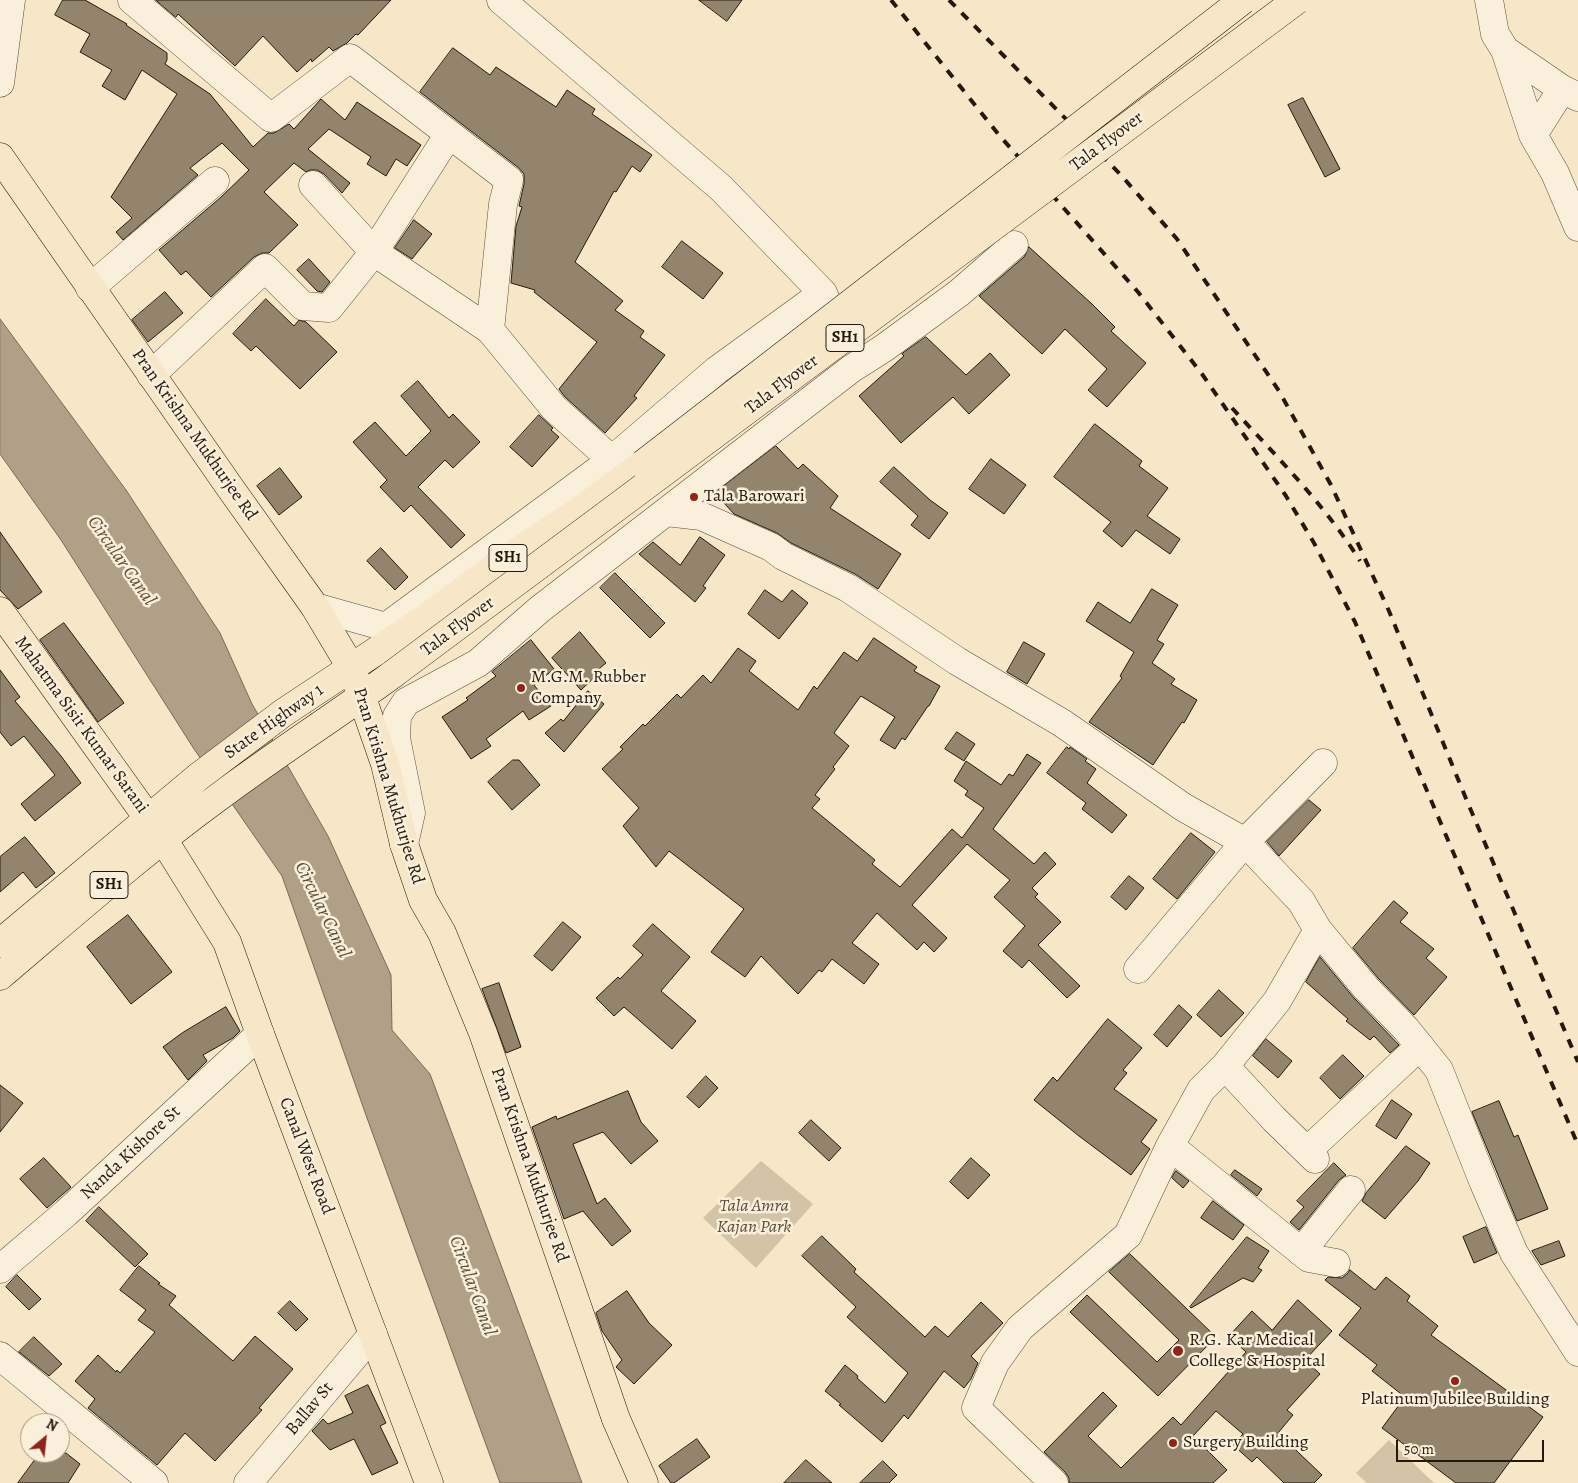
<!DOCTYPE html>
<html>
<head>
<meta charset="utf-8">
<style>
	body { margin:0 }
	#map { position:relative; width:1578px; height:1483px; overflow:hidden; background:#f7e6c7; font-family:Alegreya,serif }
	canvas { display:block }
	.north { position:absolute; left:20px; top:1413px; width:50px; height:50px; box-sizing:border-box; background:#faefdb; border:1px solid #a49988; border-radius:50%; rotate:28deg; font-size:14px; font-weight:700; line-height:20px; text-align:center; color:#24190c }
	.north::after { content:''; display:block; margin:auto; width:18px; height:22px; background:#8f2418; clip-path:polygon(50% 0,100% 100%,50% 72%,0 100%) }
	.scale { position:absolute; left:1396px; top:1440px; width:148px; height:22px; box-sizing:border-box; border:2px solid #24190c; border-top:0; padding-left:6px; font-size:15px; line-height:18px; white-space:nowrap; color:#24190c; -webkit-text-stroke:4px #faefdb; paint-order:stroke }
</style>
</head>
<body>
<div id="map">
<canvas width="1578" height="1483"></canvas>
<div class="north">N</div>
<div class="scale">50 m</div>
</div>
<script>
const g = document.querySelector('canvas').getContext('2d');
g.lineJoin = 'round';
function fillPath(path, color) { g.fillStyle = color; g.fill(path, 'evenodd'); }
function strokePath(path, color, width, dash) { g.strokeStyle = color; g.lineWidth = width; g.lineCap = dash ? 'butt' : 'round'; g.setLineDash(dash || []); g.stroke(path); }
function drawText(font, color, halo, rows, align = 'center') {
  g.font = font + ' Alegreya,serif'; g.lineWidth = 5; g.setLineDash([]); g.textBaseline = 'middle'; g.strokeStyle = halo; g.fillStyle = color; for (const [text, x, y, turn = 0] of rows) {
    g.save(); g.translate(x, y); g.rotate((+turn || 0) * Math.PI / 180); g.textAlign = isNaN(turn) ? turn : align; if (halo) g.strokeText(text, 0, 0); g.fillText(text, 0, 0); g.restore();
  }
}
const green = new Path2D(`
	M761,1161L813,1204L756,1268L703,1218Z
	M1389,1440L1434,1483H1367L1356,1473Z`);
const water = new Path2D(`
	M0,319L126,490L220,633L252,704L328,836L391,975L392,1030L430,1074L582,1483H500L367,1118L282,876L194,749L61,540L0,454Z`);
const building = new Path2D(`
	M63,0H85L127,24L126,25L167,53V60L165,64L210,94L253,147L268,133H274L289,124L294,129L321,99L345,120L357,102L421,145L407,166L396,159L386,176L367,164L371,157L329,129L308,149L350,183L342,193L324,174L317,170H310L306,172L294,163L264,192L298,225L269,253H262L254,257L211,297L186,271L181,275L159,250L220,198L249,170L222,143L190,168L198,175L123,240L116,232L132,218L111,197L177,94L142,70L125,100L102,86L112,70L80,52L90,34L55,15Z
	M156,0H391L358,35L356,34L347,43L333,51L329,47L312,62L311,59L297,72L263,36L235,66L178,14L176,17Z
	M699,0H742L727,21Z
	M453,48L490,75L496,67L556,107L567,90L595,109L592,114L652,155L640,172L632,166L616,192L614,191L575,262L623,301L615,310L644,331L640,337L665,355L634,396L637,398L605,433L565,397L559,389L597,342L534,292L535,290L511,283L516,226L522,207L519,206L524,184V174L519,168L420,92Z
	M1303,98L1340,169L1325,177L1288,105Z
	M414,220L432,234L412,259L395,248Z
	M682,241L723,273L703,299L662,267Z
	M1029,247L1092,304L1115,327L1111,331L1146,363L1107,407L1088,390L1107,369L1065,329L1042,354L979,296L1024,257Z
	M309,259L330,282L322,292L317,291L297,270Z
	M165,292L183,313L148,342L132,320Z
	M266,299L294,326L299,320L306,322L337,352L300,389L256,346L251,351L233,334Z
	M926,337L966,375L990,353L1010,375L969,414L953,397L901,443L859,396L904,356L902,354Z
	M418,381L449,418L453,414L480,442L453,468L445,460L418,487L465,535L451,548L411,505L404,512L380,487L387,480L353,442L375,422L406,456L431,431L401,396Z
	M539,415L553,428L551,430L559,437L532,467L510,447Z
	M1095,424L1142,461L1139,466L1168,488L1147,516L1180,539L1170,554L1136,530L1122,547L1103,531L1111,522L1054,477Z
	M776,446L798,469L803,464L838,496L830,508L901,554L878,589L855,574L791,543L777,533L734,514L715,493Z
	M991,459L1026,485L1004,514L969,489Z
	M894,467L930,500L948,513L929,539L911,525L918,516L880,482Z
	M280,468L302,497L279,515L257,486Z
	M0,532L42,592L18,609L0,590Z
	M700,537L725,555L703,586L706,588L695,602L639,554L653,542L680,565Z
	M381,548L408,577L395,590L367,561Z
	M615,573L665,623L650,638L600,588Z
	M1152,589L1178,605L1157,640L1164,644L1152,663L1175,679L1171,684L1197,700L1184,723L1182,722L1153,765L1089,722L1122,678L1120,676L1134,652L1086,621L1098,602L1130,623Z
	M765,590L782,602L792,590L808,603L779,639L748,614Z
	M64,623L124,703L98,722L40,640Z
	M580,632L606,663L594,673L596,676L581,690L552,658Z
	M874,638L917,667L914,671L940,686L929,706H928L905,740L902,738L895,749L880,740L895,717L861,696L860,697L834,733L849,746L833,767L835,769L815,795L820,799L812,808L875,860L872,864L900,887L952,829L962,838L984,808L965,795L968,791L954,781L966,761L1001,785L1009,774L1013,776L1027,754L1041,763L993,829L1034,864L1045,852L1056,864L1032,888L1038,894L1035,897L1061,922L1038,945L1080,986L1067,998L1029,960L1022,968L1003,951L1025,926L994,897L1010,880L967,844L912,905L947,938L934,952L924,942L917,950L877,913L852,943L879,964L864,984L832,959L822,972L819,970L798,994L761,956L745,977L711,952L744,909L669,851L656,867L623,826L639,808L602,769L623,749L620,747L643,724L645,726L677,694L681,698L703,675L711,683L738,648L756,661L749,671L798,710L814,686L817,689L844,652L857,661Z
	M531,640L554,669L534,685L551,706L529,720L523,711L486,739L491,746L471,759L442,717L468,700L466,698L496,676L492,672Z
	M1024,642L1045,654L1027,684L1007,672Z
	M0,670L20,697L15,701L61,756L81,783L35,821L21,804L55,775L24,736L11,746L0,732Z
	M588,691L604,704L564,752L545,733L561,719L563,721Z
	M957,732L975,744L964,761L945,749Z
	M1067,747L1069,749L1070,747L1087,759L1085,761L1096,769L1087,783L1127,815L1112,833L1082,809L1086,803L1047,773Z
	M513,760H519L540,785L512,810L488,782Z
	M1309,800L1321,810L1279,856L1267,842Z
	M1191,833L1215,852L1177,899L1153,879Z
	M25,837L55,873L36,888L23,872L0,892V857Z
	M1129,876L1144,888L1126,910L1111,897Z
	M1394,901L1408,913L1400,922L1434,949L1426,958L1447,977L1414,1015L1378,978L1353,948Z
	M128,915L172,972L131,1004L87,947Z
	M563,922L581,937L552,971L534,956Z
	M653,924L690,957L661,991L696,1021L672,1049L624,1007L614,1016L596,998L618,977L620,979L643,955L633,946Z
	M1320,957L1354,998L1399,1045L1390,1053L1374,1036L1370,1040L1346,1021L1348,1019L1306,982Z
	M499,983L521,1047L506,1053L482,989Z
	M1219,990L1244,1013L1221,1037L1197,1015Z
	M1179,1005L1192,1017L1167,1047L1154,1035Z
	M226,1007L240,1031L233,1038L203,1055L207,1061L188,1080L163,1047L182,1033Z
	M1108,1019L1142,1048L1123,1070L1127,1073L1114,1089L1157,1120L1141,1142L1150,1149L1131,1175L1079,1136L1034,1100L1053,1077L1057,1081Z
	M1266,1039L1292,1061L1278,1078L1253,1056Z
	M1343,1055L1364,1076L1340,1099L1320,1078Z
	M706,1076L718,1088L699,1108L687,1097Z
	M0,1085L23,1103L0,1132Z
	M628,1091L641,1122L658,1141L631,1164L603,1132L573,1144L597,1204L605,1198L631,1231L612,1246L583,1211L564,1219L532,1127L556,1116L557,1119Z
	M1392,1100L1412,1114L1396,1139L1376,1126Z
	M1499,1101L1514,1137L1518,1135L1548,1209L1517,1221L1472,1112Z
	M811,1120L841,1148L829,1161L799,1133Z
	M1406,1146L1430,1163L1418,1181L1385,1219L1362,1201L1366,1193Z
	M44,1158L71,1187L47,1208L20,1179Z
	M971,1158L990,1175L968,1199L950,1182Z
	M1334,1163L1346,1175L1339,1180L1299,1230L1290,1222L1304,1207L1297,1201Z
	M1235,1170L1262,1189L1257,1196L1231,1175Z
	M1176,1171L1189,1181L1183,1188L1172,1178Z
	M1213,1201L1244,1225L1233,1240L1201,1218Z
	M99,1207L148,1254L135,1267L86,1221Z
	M1486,1227L1497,1253L1474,1263L1463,1237Z
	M822,1236L856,1269L854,1272L925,1337L935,1326L948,1337L981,1302L1003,1323L971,1356L978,1363L971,1379L964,1388L944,1371L908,1419L904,1415L882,1442L839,1405L841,1404L825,1391L845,1365L858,1376L857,1378L885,1403L908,1373L847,1317L856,1307L802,1256Z
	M1247,1237L1269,1251L1258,1268L1262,1270L1253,1282L1243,1278L1191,1308L1190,1307Z
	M1559,1241L1565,1256L1541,1265L1532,1251Z
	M1130,1254L1216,1337L1158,1396L1070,1312L1087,1295L1157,1362L1179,1340L1109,1272Z
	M139,1266L160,1283L158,1284L176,1296L169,1305L233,1361L255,1336L293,1369L259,1408L262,1410L215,1461L185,1433L157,1465L88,1408L95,1399L75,1381L98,1355L116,1372L117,1370L120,1373L155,1332L138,1320L146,1310L120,1290Z
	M1350,1270L1375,1290L1386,1277L1410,1296L1407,1301L1438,1326L1431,1335L1543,1417L1494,1483H1456L1382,1428L1405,1397L1372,1371L1377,1365L1339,1335L1361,1308L1325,1280L1328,1277L1342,1278L1348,1273Z
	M17,1275L41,1299L29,1310L6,1287Z
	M627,1291L649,1323L672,1345L634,1384L616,1367L622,1360L602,1331L596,1313Z
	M1298,1300L1332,1331L1305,1360L1320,1374L1287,1410L1293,1415L1278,1433L1322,1475L1314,1483H1284L1257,1457L1252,1462L1233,1445L1243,1434L1216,1411L1193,1436L1227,1470L1213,1483H1069V1478L1065,1472L1044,1452L1103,1392L1117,1406L1088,1436L1121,1468L1173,1417L1181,1425L1246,1352L1229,1336L1252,1311L1272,1330Z
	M290,1301L308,1319L296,1331L278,1313Z
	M34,1337L62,1364L49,1376L19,1352Z
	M368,1385L386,1423L380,1426L398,1463L372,1475L354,1439L330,1450L312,1431L323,1419L328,1424L353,1413L345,1396Z
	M697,1439L710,1457L674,1483H671L659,1466Z
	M40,1453H66L80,1464L68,1483H18Z
	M806,1460L832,1483H784Z
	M883,1461L897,1475L889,1483H860Z`);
const minor = new Path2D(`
	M132,0L271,118L350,58L509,180L503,204L490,330L554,408L612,460
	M501,0L721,188L823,293L830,309
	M1489,0L1495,34L1505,50L1562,89L1578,97
	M1505,50L1533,135
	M0,83L11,0
	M1562,89L1533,135L1555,173L1578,227
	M313,185L374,252L490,330
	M90,288L215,181
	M151,375L265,268L303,306L329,308L374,252L449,134
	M666,512L701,516L771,547L783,556L848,588L957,661L1062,723L1183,807L1245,842L1301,901L1318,930L1277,1001L1225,1066L1201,1090L1170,1146L1128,1235L1020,1328L995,1363L976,1408L1054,1483
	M315,607L386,627L612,460L717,370L823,293
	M404,844L411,813L396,738L397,716L406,702L478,663L540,609L851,369L884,348L959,293L1014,245
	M1318,930L1366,988L1406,1029L1439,1070L1483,1181L1514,1253L1578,1352
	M1138,969L1245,842L1323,763
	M1225,1066L1274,1119L1315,1159
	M1170,1146L1309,1258L1336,1263
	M1307,1151L1420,1046
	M1301,1252L1351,1190
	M0,1269L66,1213L260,1034
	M0,1356L154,1483
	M248,1483L373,1334`);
const major = new Path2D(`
	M0,157L231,489L315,607L352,669L385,764L404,844L423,900L442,933L483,1033L616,1419L644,1483
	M0,611L163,839L227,942L260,1034L429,1483
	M0,943L198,777L283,713L426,618L496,566L579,511L643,464
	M0,976C72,915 143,852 220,796C276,754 336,716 393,674`);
const rail = new Path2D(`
	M891,0L999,135L1138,292L1202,374L1286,496L1314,543L1355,622L1578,1145
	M949,0L1120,174L1177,239L1279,391L1331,485L1389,611L1467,801L1578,1062
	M1232,408C1277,457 1325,505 1360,561`);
const majorBridge = new Path2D(`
	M643,464L1243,0
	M393,674L1297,0`);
const markers = [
	[694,497,5,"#8f2418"],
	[521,688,5,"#8f2418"],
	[1178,1351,6,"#8f2418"],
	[1455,1381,5,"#8f2418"],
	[1173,1443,5,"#8f2418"]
];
const shields = [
	[845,338,38],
	[508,558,38],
	[109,885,38]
];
const shieldNames = [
	["SH1",845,338],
	["SH1",508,558],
	["SH1",109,885]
];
const streetNames = [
	["Tala Flyover",1107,142,-37],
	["Tala Flyover",782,385,-37],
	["Pran Krishna Mukhurjee Rd",194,435,55],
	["Tala Flyover",458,627,-37],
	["State Highway 1",274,722,-35],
	["Mahatma Sisir Kumar Sarani",81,725,54],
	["Pran Krishna Mukhurjee Rd",388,786,73],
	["Nanda Kishore St",131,1153,-43],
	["Canal West Road",306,1156,69],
	["Pran Krishna Mukhurjee Rd",529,1165,71],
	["Ballav St",310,1409,-50]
];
const poiNames = [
	["Tala Barowari",704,497],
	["M.G.M. Rubber",531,678],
	["Company",531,699],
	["R.G. Kar Medical",1189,1341],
	["College & Hospital",1189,1362],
	["Platinum Jubilee Building",1455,1400,"center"],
	["Surgery Building",1183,1443]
];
const parkNames = [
	["Tala Amra",754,1207],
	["Kajan Park",754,1228]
];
const waterNames = [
	["Circular Canal",121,561,55],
	["Circular Canal",322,910,64],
	["Circular Canal",472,1286,70]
];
fillPath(green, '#d3c3a7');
fillPath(water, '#afa087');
strokePath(water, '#776a56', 1);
fillPath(building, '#92846d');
strokePath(building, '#24190c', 1);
strokePath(minor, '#594c3b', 29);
strokePath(major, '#24190c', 29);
strokePath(minor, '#faefdb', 28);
strokePath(major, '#f7e6c7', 28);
strokePath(rail, '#24190c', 4, [9, 9]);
strokePath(majorBridge, '#24190c', 29, []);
strokePath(majorBridge, '#f7e6c7', 28);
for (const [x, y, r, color] of markers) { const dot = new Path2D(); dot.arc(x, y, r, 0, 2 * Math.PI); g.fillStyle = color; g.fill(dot); strokePath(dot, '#faefdb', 2); }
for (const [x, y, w] of shields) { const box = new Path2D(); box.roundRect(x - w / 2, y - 13.5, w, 27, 4); g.fillStyle = '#faefdb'; g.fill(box); strokePath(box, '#24190c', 1); }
drawText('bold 16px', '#24190c', null, shieldNames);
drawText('18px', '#24190c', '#faefdb', streetNames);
drawText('18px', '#24190c', '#faefdb', poiNames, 'left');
drawText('italic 18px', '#594c3a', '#faefdb', parkNames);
drawText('italic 19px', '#5c4f3d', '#faefdb', waterNames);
</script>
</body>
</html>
